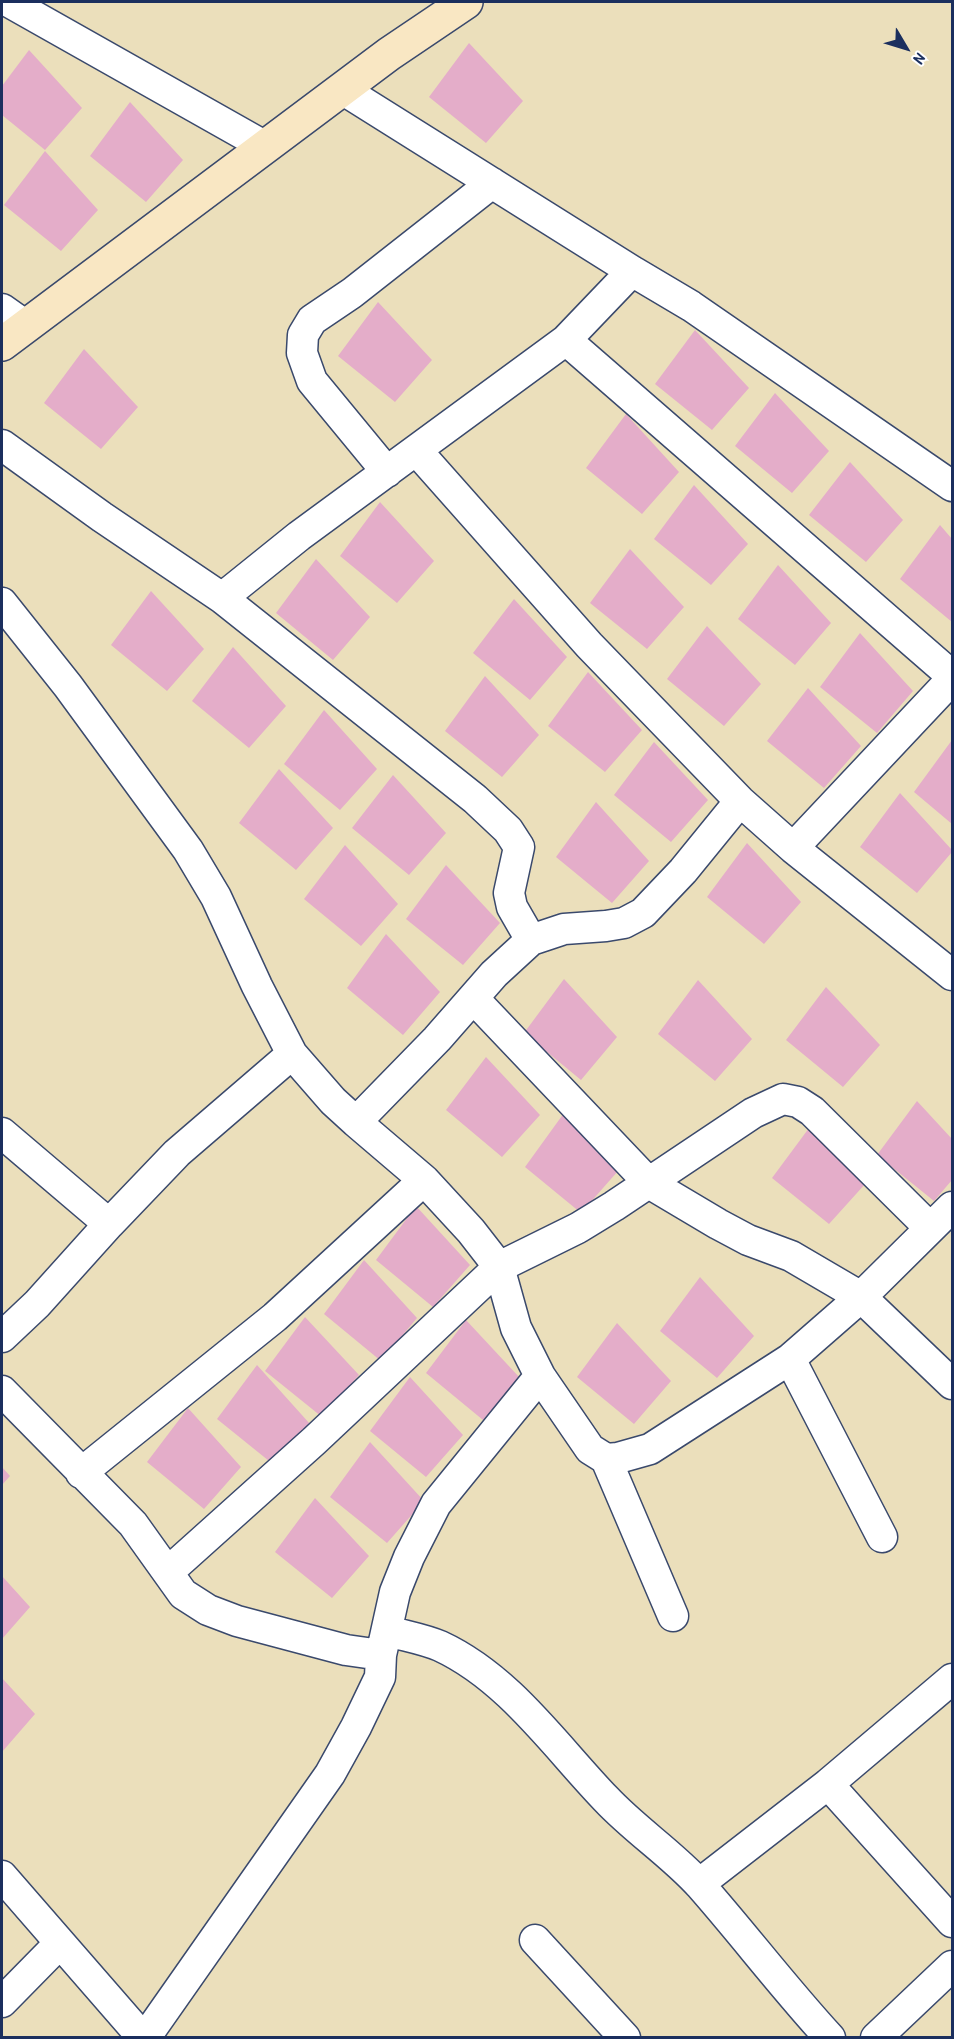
<!DOCTYPE html>
<html>
<head>
<meta charset="utf-8">
<style>
	body { margin:0 }
	#map { position:relative; width:954px; height:2039px; overflow:hidden; background:#ebdfbb; font-family:"Patrick Hand",sans-serif }
	canvas { display:block }
	.frame { position:absolute; inset:0; border:3px solid #1b2f5e; pointer-events:none }
	.north { position:absolute; left:876px; top:18px; width:60px; height:60px; -webkit-text-stroke:4px #fff; paint-order:stroke; rotate:128deg; font-size:16px; font-weight:700; line-height:24px; text-align:center; color:#1b2f5e }
	.north::after { content:''; display:block; margin:auto; width:21px; height:27px; background:#1b2f5e; clip-path:polygon(50% 0,100% 100%,50% 72%,0 100%) }
</style>
</head>
<body>
<div id="map">
<canvas width="954" height="2039"></canvas>
<div class="frame"></div>
<div class="north">N</div>
</div>
<script>
const g = document.querySelector('canvas').getContext('2d');
g.lineJoin = 'round';
function fillPath(path, color) { g.fillStyle = color; g.fill(path, 'evenodd'); }
function strokePath(path, color, width, dash) { g.strokeStyle = color; g.lineWidth = width; g.lineCap = dash ? 'butt' : 'round'; g.setLineDash(dash || []); g.stroke(path); }
const building = new Path2D(`
	M469,43L523,101L486,143L429,97Z
	M29,50L82,108L45,150L2,115V86Z
	M130,102L183,160L146,202L90,156Z
	M45,151L98,210L61,251L4,205Z
	M378,302L432,360L395,402L338,356Z
	M695,330L749,388L712,430L655,384Z
	M84,349L138,407L101,449L44,403Z
	M775,393L829,451L792,493L735,446Z
	M626,414L679,472L642,514L586,468Z
	M850,462L903,520L866,562L809,515Z
	M694,485L748,544L711,585L654,539Z
	M380,502L434,561L397,603L340,556Z
	M940,525L952,539V622L900,579Z
	M630,549L684,607L647,649L590,603Z
	M316,559L370,617L333,660L276,613Z
	M778,565L831,623L795,665L738,619Z
	M151,591L204,649L167,691L111,645Z
	M514,599L567,657L530,700L473,653Z
	M707,626L761,684L724,726L667,679Z
	M860,633L913,691L877,733L820,687Z
	M233,647L286,706L249,748L192,701Z
	M588,672L642,730L605,772L548,726Z
	M485,676L539,735L502,777L445,731Z
	M808,688L861,746L824,788L767,741Z
	M324,710L377,769L340,810L284,764Z
	M952,740V824L914,792Z
	M654,742L708,800L671,842L614,795Z
	M279,769L333,828L296,870L239,823Z
	M393,775L446,833L409,875L352,828Z
	M900,793L952,850V852L917,893L860,847Z
	M596,802L649,861L612,903L556,857Z
	M747,843L801,902L764,944L707,897Z
	M345,845L398,904L361,946L304,899Z
	M446,865L500,923L463,965L406,919Z
	M386,934L440,992L403,1035L347,988Z
	M564,979L617,1037L581,1080L524,1033Z
	M698,980L752,1039L715,1081L658,1034Z
	M826,987L880,1045L843,1087L786,1040Z
	M486,1057L540,1115L502,1157L446,1110Z
	M917,1101L952,1139V1180L934,1201L877,1155Z
	M564,1113L618,1171L581,1213L525,1167Z
	M812,1124L866,1183L829,1224L772,1178Z
	M416,1206L470,1265L433,1307L376,1260Z
	M364,1260L417,1318L381,1361L324,1314Z
	M700,1277L754,1336L717,1378L660,1331Z
	M305,1317L359,1375L322,1417L265,1371Z
	M466,1320L520,1378L483,1420L426,1373Z
	M617,1323L671,1381L634,1424L577,1377Z
	M257,1365L310,1424L274,1465L217,1419Z
	M410,1377L463,1435L426,1477L370,1431Z
	M188,1408L241,1467L204,1509L147,1462Z
	M370,1442L424,1501L387,1543L330,1497Z
	M2,1467L10,1476L2,1485Z
	M315,1498L369,1556L332,1598L275,1552Z
	M2,1576L30,1607L2,1639Z
	M2,1678L35,1714L2,1752Z`);
const street = new Path2D(`
	M9,2L266,147
	M342,89L632,271L691,306L952,486
	M2,309L26,326
	M566,340L952,676
	M2,445L102,517L222,598L475,799L508,830L519,847L509,893L512,907L531,940
	M417,451L589,645L740,801L793,848L952,975
	M387,472L312,381L302,353L303,335L312,320L352,293L492,183
	M222,598L299,536L566,340L632,271
	M2,603L68,686L188,850L216,897L257,986L292,1054L333,1101L356,1122L424,1180L471,1231L499,1267L516,1328L540,1376L590,1449L606,1459L618,1458L650,1449L790,1359L861,1297L952,1207
	M793,848L952,679
	M473,998L649,1183L718,1224L748,1240L791,1256L861,1297L952,1384
	M356,1122L437,1039L494,974L531,940L564,929L606,926L624,923L643,913L683,871L740,801
	M2,1133L109,1224
	M2,1337L37,1304L109,1224L177,1153L292,1054
	M790,1359L882,1537
	M2,1391L133,1524L183,1594L208,1610L237,1621L346,1650L381,1655
	M606,1459L673,1616
	M81,1473L275,1317L424,1180
	M168,1572L314,1441L499,1267L578,1228L614,1206L753,1113L783,1099L798,1102L812,1111L930,1228
	M388,1631C405,1636 424,1639 440,1646C509,1678 555,1746 606,1799C635,1830 672,1854 700,1885C744,1935 784,1988 830,2038
	M828,1784L952,1922
	M2,1876L143,2038
	M699,1884L828,1784L952,1679
	M535,1940L625,2038
	M2,2002L60,1943
	M145,2038L330,1774L356,1727L380,1677L381,1655L395,1592L409,1557L436,1504L540,1376
	M876,2038L952,1966`);
const secondary = new Path2D(`
	M2,344L389,54L466,2`);
fillPath(building, '#e4adc9');
strokePath(street, '#3a496c', 33);
strokePath(secondary, '#3a496c', 36);
strokePath(street, '#fff', 30);
strokePath(secondary, '#f9e7c3', 33);
</script>
</body>
</html>
